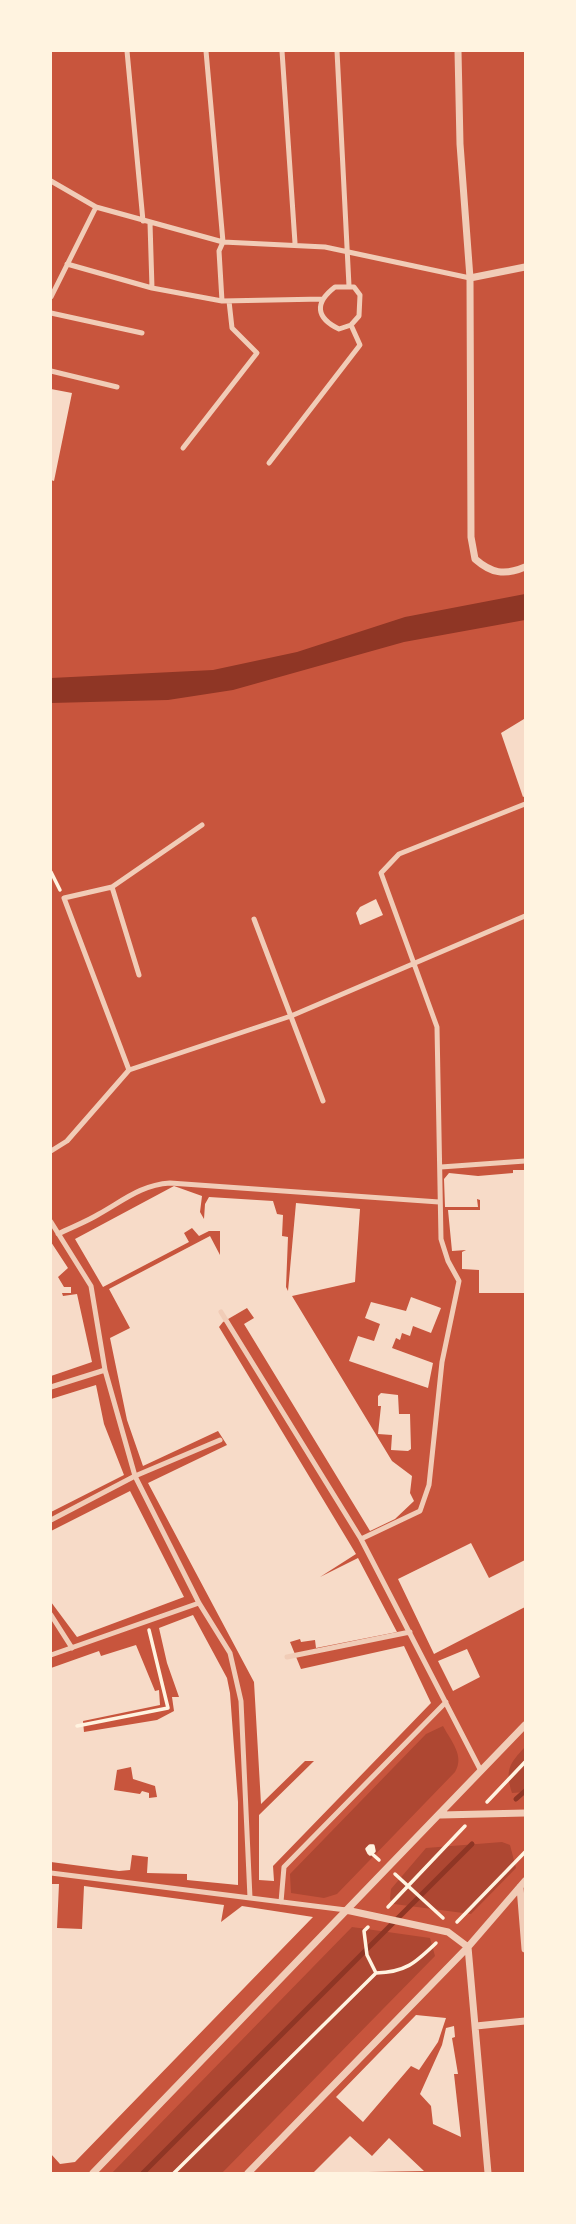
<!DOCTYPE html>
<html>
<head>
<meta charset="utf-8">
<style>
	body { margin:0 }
	#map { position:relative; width:576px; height:2224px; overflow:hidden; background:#c8553d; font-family:"Libre Baskerville",serif }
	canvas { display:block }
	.frame { position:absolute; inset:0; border:52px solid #fff3e0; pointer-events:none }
</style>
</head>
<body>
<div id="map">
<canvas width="576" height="2224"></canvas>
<div class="frame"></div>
</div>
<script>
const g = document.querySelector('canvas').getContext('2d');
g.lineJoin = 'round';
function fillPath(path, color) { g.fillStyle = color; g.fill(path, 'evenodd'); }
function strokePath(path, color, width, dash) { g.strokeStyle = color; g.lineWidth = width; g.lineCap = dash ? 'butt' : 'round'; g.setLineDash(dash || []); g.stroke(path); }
const green = new Path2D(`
	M443,1726C451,1741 465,1756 455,1772L337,1894L324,1898L291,1893L290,1874L426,1734Z
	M525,1747V1792L512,1793C505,1770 509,1764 525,1747Z
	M502,1842L510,1845L516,1868L471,1914L394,1904L390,1899L391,1889L426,1848Z
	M352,1927L430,1938L435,1956L222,2173H112Z`);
const water = new Path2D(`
	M525,594V620L404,642L233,690L168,700L51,703V678L213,670L297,652L405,617Z`);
const stream = new Path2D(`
	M516,1799L525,1791
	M143,2173L472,1844`);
const building = new Path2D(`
	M51,389L72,393L54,481L51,480Z
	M524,719L525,796L523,797L501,733Z
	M376,899L383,915L360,925L356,913L360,907Z
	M513,1170H525V1293H479V1270L462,1269V1252L466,1250L452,1251L448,1210H480V1200L477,1199L478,1207H445L444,1179L449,1173L478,1176L513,1173Z
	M174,1186L202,1196L200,1212L204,1219L205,1204L209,1197L273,1201L277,1214L283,1215L282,1236L288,1237L286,1287L288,1291L296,1203L360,1209L355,1282L292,1296L392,1461L412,1476L410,1493L414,1501L395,1519L370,1531L244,1324L254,1318L247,1308L223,1322L219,1327L356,1554L320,1577L358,1558L397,1632L316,1648L315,1640L301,1642L300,1639L290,1642L301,1669L404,1646L431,1703L273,1866L274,1881L259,1880V1815L314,1761H305L261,1804L254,1682L148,1483L227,1445L218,1431L143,1466L127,1420L110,1338L130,1328L109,1289L210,1236L220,1255V1231H209L199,1236L192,1228L184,1233L189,1242L103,1287L75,1239Z
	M51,1242L68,1268L58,1277L64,1287H71V1293H62L63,1296L77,1294L92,1362L51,1376Z
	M411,1297L441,1308L431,1333L413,1326L410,1336L402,1333L400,1340L396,1338L392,1348L433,1363L428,1388L349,1361L358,1336L374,1341L380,1324L365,1318L371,1302L406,1311Z
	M96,1385L104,1424L124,1475L51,1512V1399Z
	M381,1393L398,1395L399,1414H410L411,1449L408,1451L391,1450L392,1435L378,1434L381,1406H378V1396Z
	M130,1491L184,1597L77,1637L51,1602V1531Z
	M471,1543L489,1578L525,1560V1607L434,1654L398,1579Z
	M193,1615L227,1678L230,1693L238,1802V1885L187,1880V1874L147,1873L148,1857L132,1855L130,1870L119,1871L51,1862V1668L99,1651L101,1656L136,1645L155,1691L159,1690L160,1705L83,1721L84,1732L157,1720L174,1711L172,1697H179L167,1663L159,1628ZM131,1767L133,1779L155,1786L157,1797L149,1798V1793L142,1791L140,1794L114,1790L117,1770Z
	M467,1649L480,1677L453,1691L438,1661Z
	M51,1884H59L57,1928L82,1929L84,1886L224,1905L221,1922L242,1906L313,1917L75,2162L60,2164L51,2154Z
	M416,2015L446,2018L438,2042L419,2070L411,2066L363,2122L336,2097Z
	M454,2026L455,2037L452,2038L458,2074H454L461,2137L433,2124L431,2106L420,2094L442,2045L446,2028Z
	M350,2136L372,2156L389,2138L424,2171L313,2173Z`);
const path = new Path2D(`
	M51,872L60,890
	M77,1726L168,1708L149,1630
	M487,1802L525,1762
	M370,1854L374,1851L373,1846H370L367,1849L369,1853L372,1852L373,1848L368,1850L370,1852L379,1860
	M395,1874L443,1918
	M388,1907L465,1826
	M457,1922L525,1852
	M368,1927L364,1931L367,1955L376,1973
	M174,2173L376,1973C406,1972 415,1963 436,1943`);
const service = new Path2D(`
	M127,51L143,221
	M206,51L223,242L219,251L222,301
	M282,51L295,243
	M337,51L349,286
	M51,181L96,207L223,242L325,247L470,278
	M150,223L152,288
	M67,264L152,288L222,301L323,299
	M335,287H354L360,295L359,316L351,325L339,329C316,318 314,303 335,287Z
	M51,297L96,207
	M51,313L142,333
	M51,371L117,387
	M183,448L257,353L232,328L229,301
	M269,463L360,345L351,325
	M112,887L139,975
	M254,919L323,1101
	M129,1070L64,898L112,887L202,825
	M51,1151L67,1141L129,1070L291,1016L525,916
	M441,1167L525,1161
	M51,1222L91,1286L105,1370L135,1476L199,1603L230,1653L241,1701L250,1898
	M58,1234C72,1227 86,1222 99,1214C124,1200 141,1185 170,1183L439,1202
	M221,1312L361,1539L481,1771
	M51,1387L105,1370
	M51,1520L135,1476L220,1440
	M361,1539L420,1511L429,1485L442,1362L459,1281L448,1261L441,1239L437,1027L381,873L399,854L525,804
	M51,1615L72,1648
	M51,1655L199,1603
	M287,1657L410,1632
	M51,1873L346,1910
	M281,1902L284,1867L446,1702`);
const minor = new Path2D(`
	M458,51L460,144L470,278L471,537L475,559C491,573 504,576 525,567
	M470,278L525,267
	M441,1815L525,1813
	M520,1887L525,1949
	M346,1910L448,1932L468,1947L488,2173
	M476,2026L525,2021
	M93,2173L525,1725
	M248,2173L468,1947L525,1881`);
fillPath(green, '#ae4732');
fillPath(water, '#8f3625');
strokePath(stream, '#8f3625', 5);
fillPath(building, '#f7dbc8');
strokePath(path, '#fff3e0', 3.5);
strokePath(service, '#f1ccb7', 5);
strokePath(minor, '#f1ccb7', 7);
</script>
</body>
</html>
